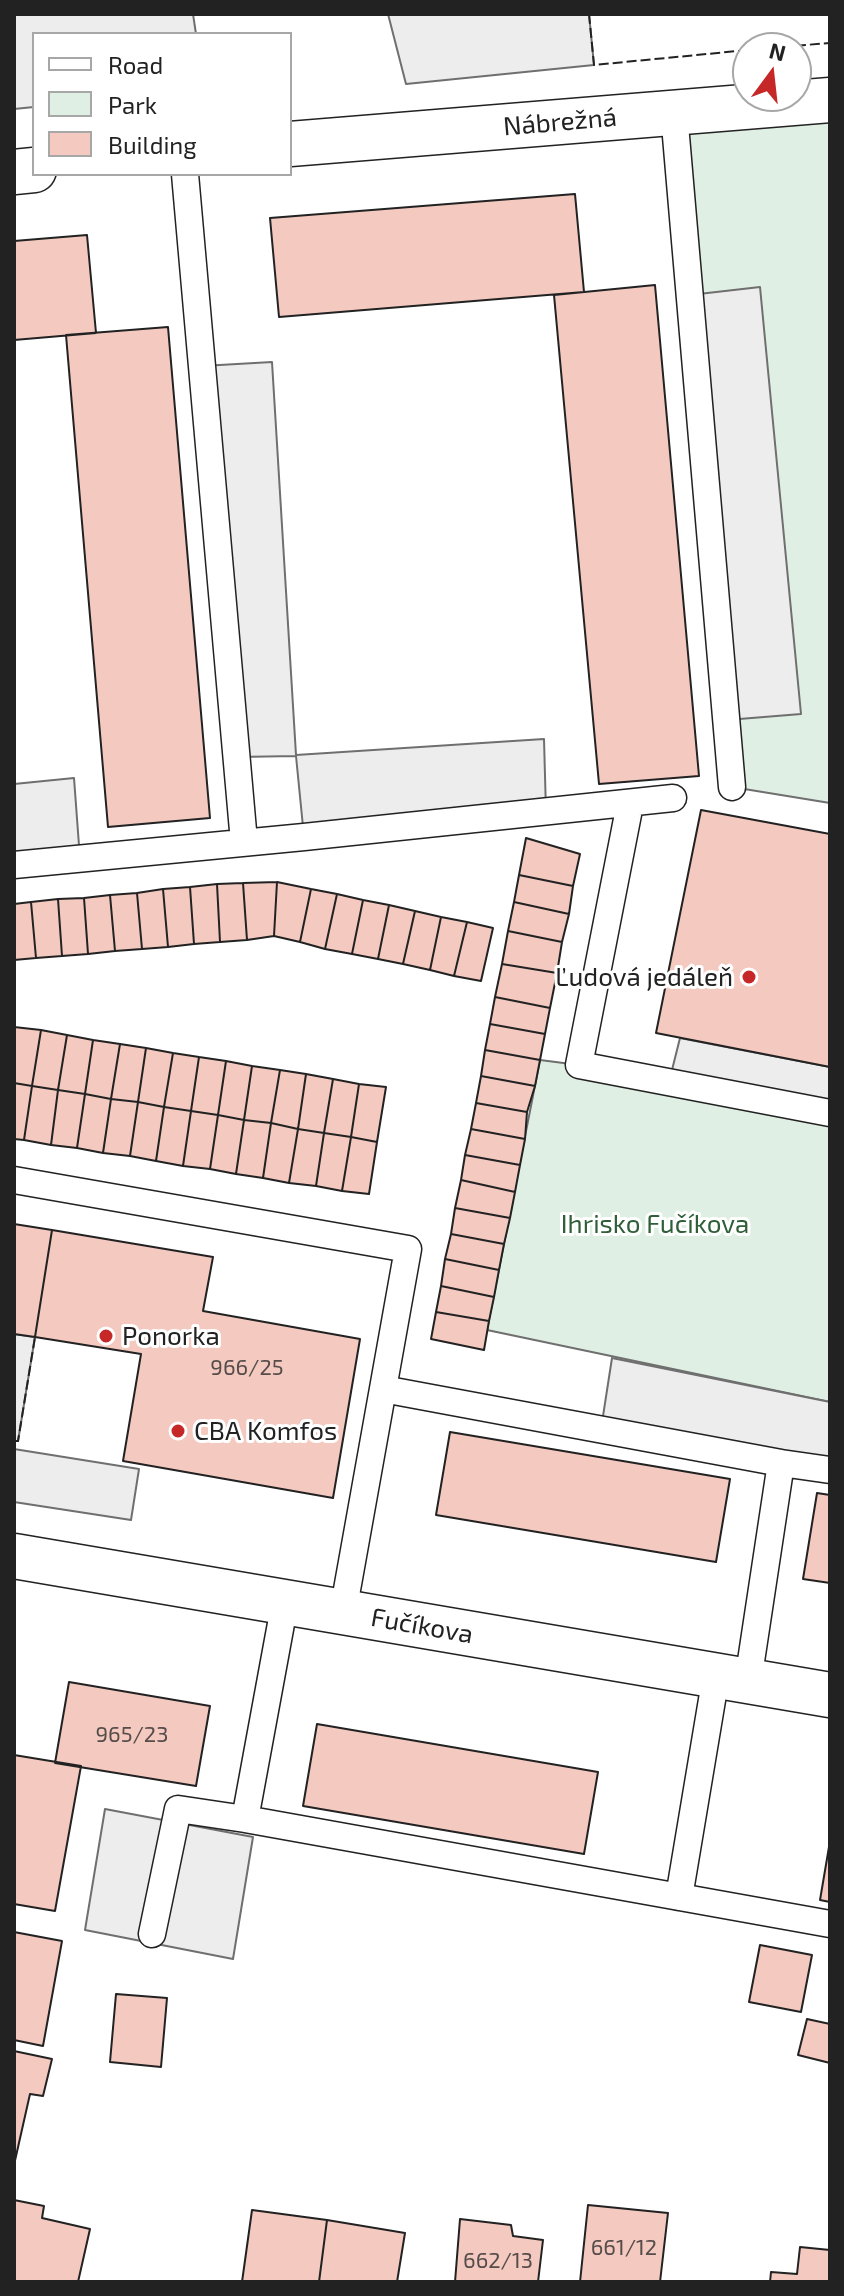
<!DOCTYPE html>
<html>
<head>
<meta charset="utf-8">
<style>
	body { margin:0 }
	#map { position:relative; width:844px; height:2296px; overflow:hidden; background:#fff; font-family:"Exo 2",sans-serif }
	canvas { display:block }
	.frame { position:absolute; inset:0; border:16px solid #222; pointer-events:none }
	.legend { position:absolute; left:32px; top:32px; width:260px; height:144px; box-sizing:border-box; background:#fff; border:2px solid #a7a7a7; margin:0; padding:10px 14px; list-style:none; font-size:24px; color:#222 }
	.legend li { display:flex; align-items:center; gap:16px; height:40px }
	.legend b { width:40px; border:2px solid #a7a7a7 }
	.north { position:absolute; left:732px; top:32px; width:80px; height:80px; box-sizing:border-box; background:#fff; border:2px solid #a7a7a7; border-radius:50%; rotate:15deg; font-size:22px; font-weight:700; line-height:32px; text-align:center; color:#222 }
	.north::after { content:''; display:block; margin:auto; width:28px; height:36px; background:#c62828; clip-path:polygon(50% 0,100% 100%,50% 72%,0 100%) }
</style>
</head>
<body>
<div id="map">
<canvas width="844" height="2296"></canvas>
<div class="frame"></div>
<ul class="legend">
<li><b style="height:10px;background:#fff"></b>Road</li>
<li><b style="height:22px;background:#e0efe3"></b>Park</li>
<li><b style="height:22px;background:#f3c9c0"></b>Building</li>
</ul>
<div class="north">N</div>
</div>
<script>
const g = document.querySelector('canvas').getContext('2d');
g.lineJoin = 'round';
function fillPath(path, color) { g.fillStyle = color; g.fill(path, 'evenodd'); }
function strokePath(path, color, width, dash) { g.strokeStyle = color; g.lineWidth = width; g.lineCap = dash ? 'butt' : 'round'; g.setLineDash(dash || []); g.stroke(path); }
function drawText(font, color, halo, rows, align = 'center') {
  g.font = font + ' "Exo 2",sans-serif'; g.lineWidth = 6; g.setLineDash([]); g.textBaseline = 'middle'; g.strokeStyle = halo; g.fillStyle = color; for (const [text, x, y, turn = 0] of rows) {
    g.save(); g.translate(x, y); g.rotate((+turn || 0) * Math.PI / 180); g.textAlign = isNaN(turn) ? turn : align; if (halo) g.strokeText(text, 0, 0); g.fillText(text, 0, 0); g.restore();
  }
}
const green = new Path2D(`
	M830,100V803L732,787L674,113Z
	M540,1060L579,1065L830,1121V1402L487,1330Z`);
const parking = new Path2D(`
	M14,14H193L196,34H34V107L14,109Z
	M388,14H589L594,65L406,84Z
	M760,287L801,714L727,720L690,295Z
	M272,362L296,755L544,739L546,812L304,837L296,756L237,757L202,366Z
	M74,778L80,859L14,865V784Z
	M680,1038L830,1067V1113L669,1082Z
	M14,1334L35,1337L18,1441H14Z
	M612,1358L830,1402V1469L601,1429Z
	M14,1449L139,1469L131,1520L14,1502Z
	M105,1809L253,1837L233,1959L85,1930Z`);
const building = new Path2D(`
	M575,194L584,292L279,317L270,218Z
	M87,235L96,333L14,340V241Z
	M655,285L699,776L599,784L554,295Z
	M168,327L210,818L108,827L66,335Z
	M701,810L830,834V1067L656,1033Z
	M526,838L580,854L573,886L519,875Z
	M519,875L573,886L569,914L514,902Z
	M277,882L274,936L247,940L243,883Z
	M277,882L311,889L300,942L274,936Z
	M243,883L247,940L220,942L217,884Z
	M217,884L220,942L194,944L190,887Z
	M190,887L194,944L168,947L163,889Z
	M163,889L168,947L142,949L137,893Z
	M311,889L337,894L325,949L300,942Z
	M137,893L142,949L115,951L110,895Z
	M337,894L363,900L352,954L325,949Z
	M110,895L115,951L88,954L84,898Z
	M84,898L88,954L62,956L58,899Z
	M58,899L62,956L36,958L31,902Z
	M363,900L389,905L378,959L352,954Z
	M31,902L36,958L14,960V904Z
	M514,902L569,914L562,942L508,931Z
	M389,905L415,911L403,964L378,959Z
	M415,911L441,917L430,970L403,964Z
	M441,917L467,922L454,976L430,970Z
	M467,922L493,928L481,981L454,976Z
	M508,931L562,942L557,973L502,964Z
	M502,964L557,973L550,1008L495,997Z
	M495,997L550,1008L545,1034L490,1024Z
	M490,1024L545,1034L540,1060L485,1050Z
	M14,1027L41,1030L32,1086L14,1083Z
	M41,1030L67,1035L58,1090L32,1086Z
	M67,1035L93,1040L85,1094L58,1090Z
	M93,1040L120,1044L111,1099L85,1094Z
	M120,1044L146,1048L138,1102L111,1099Z
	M146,1048L173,1053L164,1107L138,1102Z
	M485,1050L540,1060L535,1086L481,1076Z
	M173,1053L199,1057L191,1111L164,1107Z
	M199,1057L226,1061L218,1115L191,1111Z
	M226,1061L252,1066L244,1120L218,1115Z
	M252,1066L280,1070L271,1123L244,1120Z
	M280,1070L306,1074L298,1129L271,1123Z
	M306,1074L333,1079L324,1133L298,1129Z
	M481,1076L535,1086L527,1112L476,1103Z
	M333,1079L359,1084L351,1137L324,1133Z
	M14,1083L32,1086L24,1140L14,1139Z
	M359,1084L386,1087L377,1142L351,1137Z
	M32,1086L58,1090L51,1145L24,1140Z
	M58,1090L85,1094L77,1148L51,1145Z
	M85,1094L111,1099L103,1153L77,1148Z
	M111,1099L138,1102L130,1156L103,1153Z
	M138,1102L164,1107L156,1161L130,1156Z
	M476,1103L527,1112L525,1139L471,1129Z
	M164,1107L191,1111L183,1166L156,1161Z
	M191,1111L218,1115L210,1169L183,1166Z
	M218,1115L244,1120L236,1174L210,1169Z
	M244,1120L271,1123L263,1178L236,1174Z
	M271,1123L298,1129L289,1183L263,1178Z
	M298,1129L324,1133L316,1186L289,1183Z
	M471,1129L525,1139L520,1165L465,1155Z
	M324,1133L351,1137L342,1191L316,1186Z
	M351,1137L377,1142L369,1194L342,1191Z
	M465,1155L520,1165L515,1192L461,1180Z
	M461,1180L515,1192L510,1218L455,1208Z
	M455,1208L510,1218L504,1244L451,1234Z
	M14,1224L52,1230L35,1337L14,1334Z
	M52,1230L213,1257L203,1311L360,1339L333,1498L123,1461L141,1354L35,1337Z
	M451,1234L504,1244L499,1270L445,1259Z
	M445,1259L499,1270L494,1297L441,1286Z
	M441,1286L494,1297L489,1321L436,1312Z
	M436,1312L489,1321L484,1350L431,1339Z
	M450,1432L730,1479L716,1562L436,1515Z
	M817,1493L830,1495V1583L803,1579Z
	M69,1682L210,1706L196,1786L55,1763Z
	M317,1724L598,1772L584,1854L303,1806Z
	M14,1755L81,1766L55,1911L14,1904Z
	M830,1841V1902L820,1900Z
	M14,1932L62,1941L43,2046L14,2040Z
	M760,1945L812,1955L801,2012L749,2002Z
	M116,1994L167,1998L161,2067L110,2062Z
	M807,2019L830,2024V2063L798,2055Z
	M14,2051L52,2059L43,2096L30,2094L14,2165Z
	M14,2200L44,2206L42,2218L90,2229L78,2282H14Z
	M588,2205L668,2213L660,2282H580Z
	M252,2210L327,2220L319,2282H242Z
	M460,2219L511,2225L513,2236L543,2240L538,2282H455Z
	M327,2220L405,2233L397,2282H319Z
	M800,2247L830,2250V2282H770L771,2272L797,2274Z`);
const lane = new Path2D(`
	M674,113L732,787
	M185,174L244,842
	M630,804L579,1065L830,1113
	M14,865L304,837L673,798
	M14,1180L408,1249L343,1612
	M383,1389L781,1463
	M748,1681L781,1463L830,1470
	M245,1819L830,1924
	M679,1897L716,1676
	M152,1934L178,1809L245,1819L285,1602`);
const street = new Path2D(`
	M290,144L830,100
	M14,172L34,170
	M14,1556L830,1695`);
const fence = new Path2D(`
	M589,14L594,65L748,50
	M768,48L830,43
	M14,1441H18L35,1337`);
const markers = [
	[749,977,8,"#c62828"],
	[106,1336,8,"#c62828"],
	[178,1431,8,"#c62828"]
];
const numberNames = [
	["966/25",247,1368],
	["965/23",132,1735],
	["661/12",624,2248],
	["662/13",498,2261]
];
const streetNames = [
	["Nábrežná",560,122,-5],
	["Fučíkova",422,1626,10]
];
const poiNames = [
	["Ľudová jedáleň",733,977,"right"],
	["Ponorka",122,1336],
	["CBA Komfos",194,1431]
];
const parkNames = [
	["Ihrisko Fučíkova",655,1224]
];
fillPath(green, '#e0efe3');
strokePath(green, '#6f6f6f', 2);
fillPath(parking, '#ededed');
strokePath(parking, '#6f6f6f', 2);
fillPath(building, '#f3c9c0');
strokePath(building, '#222', 2);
strokePath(lane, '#222', 29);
strokePath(street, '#222', 47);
strokePath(lane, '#fff', 26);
strokePath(street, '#fff', 44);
strokePath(fence, '#222', 2, [10, 4]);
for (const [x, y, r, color] of markers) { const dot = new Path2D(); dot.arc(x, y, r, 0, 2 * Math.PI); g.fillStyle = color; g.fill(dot); strokePath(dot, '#fff', 3); }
drawText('22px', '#564c4a', null, numberNames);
drawText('26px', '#222', '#fff', streetNames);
drawText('26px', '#222', '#fff', poiNames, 'left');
drawText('26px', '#2f5e38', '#fff', parkNames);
</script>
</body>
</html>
